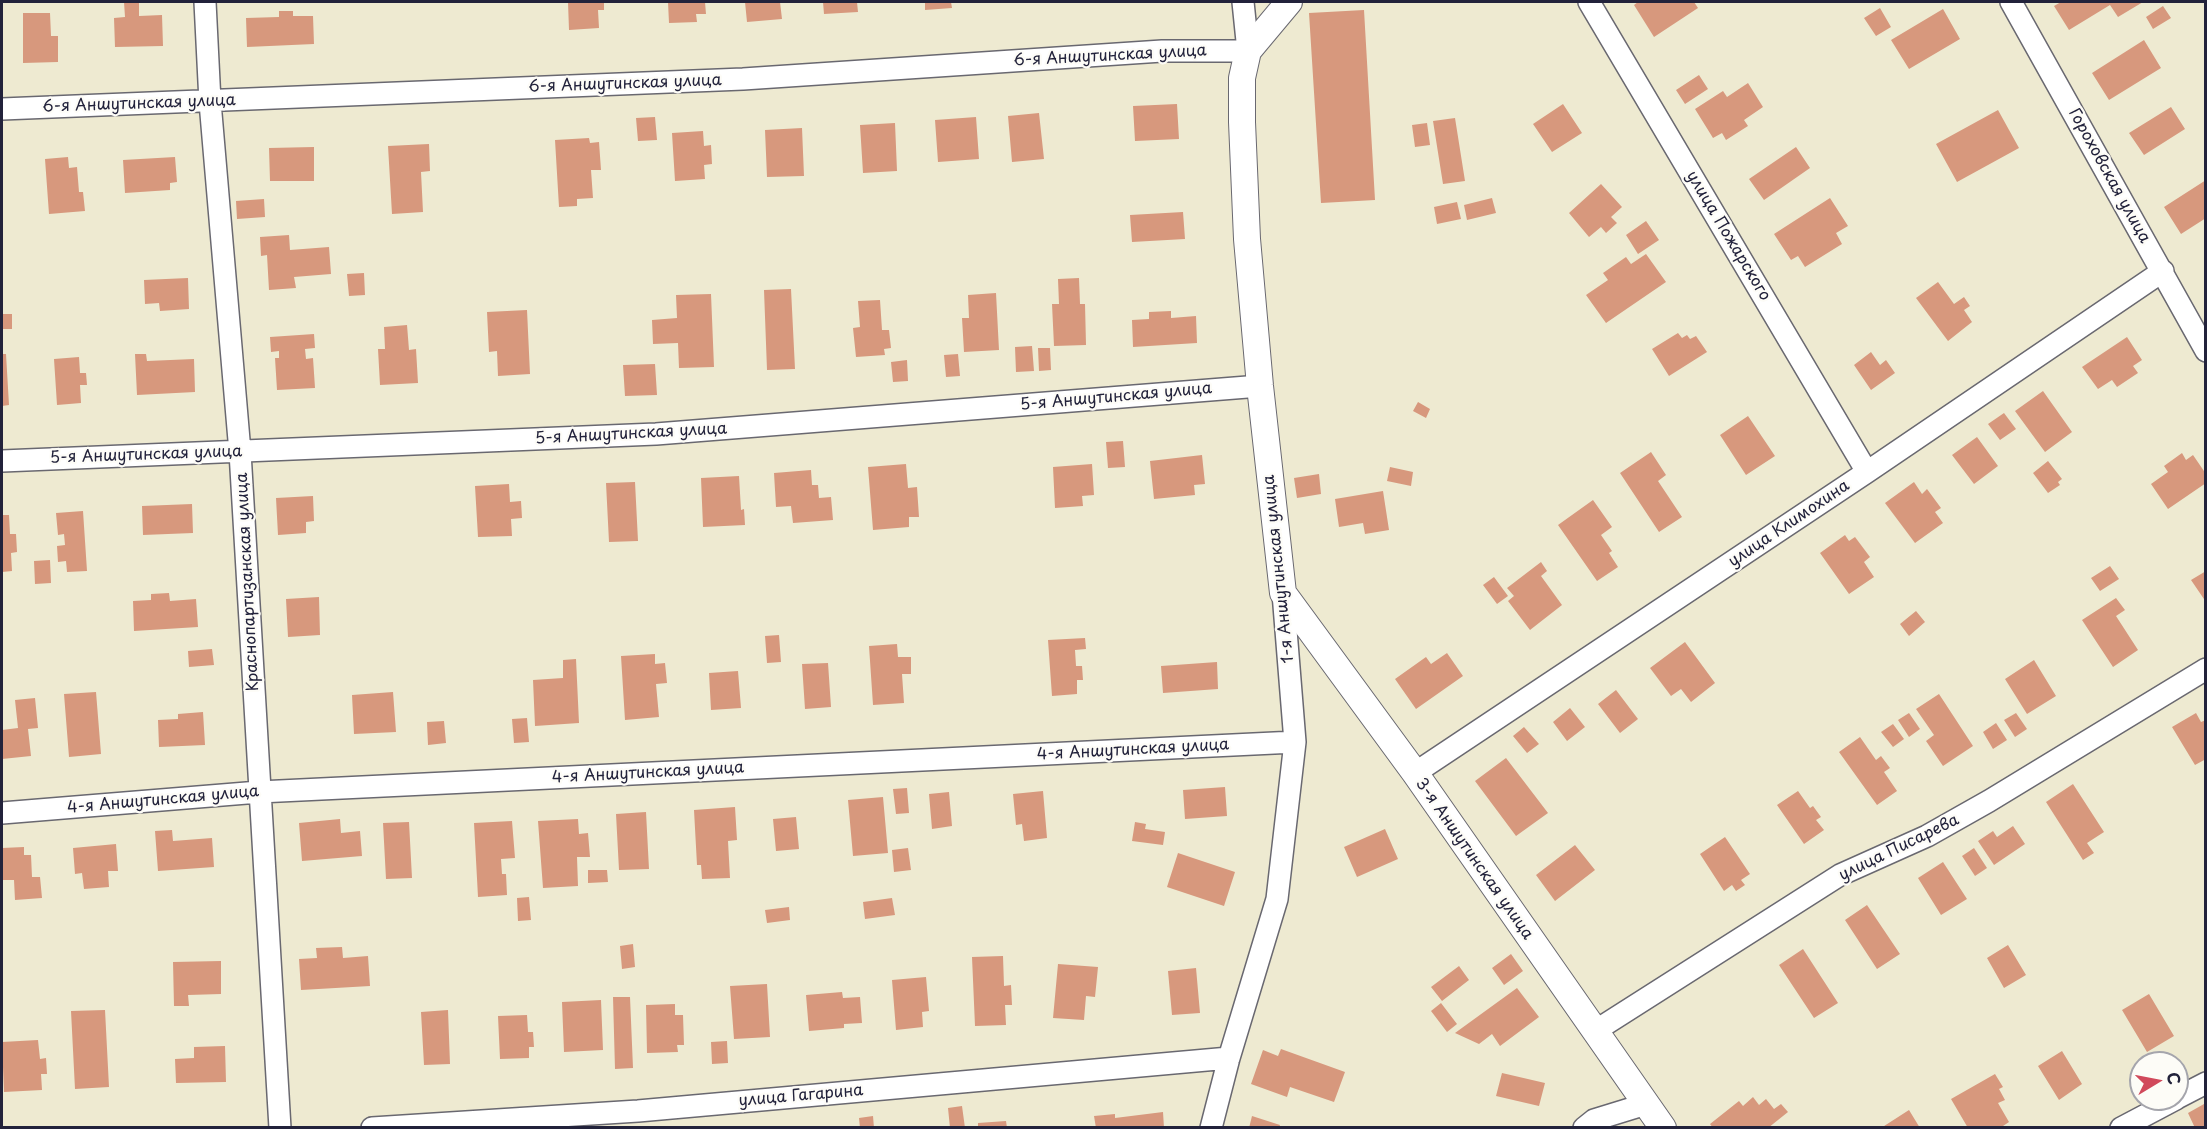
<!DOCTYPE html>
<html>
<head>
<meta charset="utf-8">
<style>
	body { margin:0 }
	#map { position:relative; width:2207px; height:1129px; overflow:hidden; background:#eeead1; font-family:"Playpen Sans",sans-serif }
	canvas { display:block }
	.frame { position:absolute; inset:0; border:3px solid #22223b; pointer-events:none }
	.north { position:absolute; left:2129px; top:1051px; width:60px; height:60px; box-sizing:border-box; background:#fdfcf7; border:2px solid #a5a5ac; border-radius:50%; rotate:80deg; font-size:16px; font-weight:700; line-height:24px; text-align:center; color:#22223b }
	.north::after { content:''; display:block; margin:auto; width:21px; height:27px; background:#d1495b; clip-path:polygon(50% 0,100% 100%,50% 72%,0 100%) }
</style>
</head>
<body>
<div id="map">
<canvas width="2207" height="1129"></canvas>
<div class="frame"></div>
<div class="north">С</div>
</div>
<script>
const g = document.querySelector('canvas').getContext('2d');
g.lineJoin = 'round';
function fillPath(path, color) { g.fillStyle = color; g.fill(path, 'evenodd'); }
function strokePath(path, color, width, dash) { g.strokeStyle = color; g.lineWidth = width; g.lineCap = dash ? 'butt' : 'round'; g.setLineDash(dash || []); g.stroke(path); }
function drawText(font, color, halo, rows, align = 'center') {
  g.font = font + ' "Playpen Sans",sans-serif'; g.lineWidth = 4.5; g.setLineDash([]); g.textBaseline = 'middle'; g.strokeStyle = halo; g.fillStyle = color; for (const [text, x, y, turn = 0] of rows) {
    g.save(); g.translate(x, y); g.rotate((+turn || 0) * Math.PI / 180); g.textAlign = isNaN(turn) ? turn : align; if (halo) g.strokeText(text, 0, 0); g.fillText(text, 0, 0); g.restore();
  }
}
const building = new Path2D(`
	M124,2H139V16L162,15L163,46L115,47L114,18L125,17Z
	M568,2H604V10H598L599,28L569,30Z
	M668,2H705L706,14H696L697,22L669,23Z
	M745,2H780L782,19L747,22Z
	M823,2H857L858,12L824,14Z
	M925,2H951L952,8L925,10Z
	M1638,2H1694L1698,8L1654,37L1634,5Z
	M2061,2H2143L2118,17L2110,5L2069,30L2054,6Z
	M2163,6L2171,18L2153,29L2146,17Z
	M1880,8L1891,27L1876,36L1864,18Z
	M1943,9L1960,39L1909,69L1891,40Z
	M1364,10L1375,200L1321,203L1309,13Z
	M279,11H293V16H313L314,44L247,47L246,18L279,17Z
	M23,13H50L51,36H58V62L23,63Z
	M2144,40L2161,68L2109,100L2092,73Z
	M1699,75L1708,89L1685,104L1676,90Z
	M1748,83L1763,107L1744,120L1748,126L1726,140L1722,133L1713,138L1695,109L1723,91L1727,97Z
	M1177,104L1179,139L1135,141L1133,106Z
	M1563,104L1582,133L1552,152L1533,124Z
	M2171,107L2185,129L2144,155L2129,133Z
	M1998,110L2019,148L1957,182L1936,144Z
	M1039,113L1044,159L1012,162L1008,116Z
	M655,117L657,140L638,141L636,118Z
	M976,117L979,159L938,162L935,120Z
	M1455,118L1465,181L1443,184L1433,121Z
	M895,123L897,171L863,173L860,125Z
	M1427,123L1430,145L1415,147L1412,125Z
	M802,128L804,176L767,177L765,130Z
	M703,131L704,146L711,145L712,164L704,165L705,179L675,181L672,133Z
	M589,138L590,143L599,142L601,170H591L593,198L577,199V206L559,207L555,140Z
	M429,144L430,171L421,172L423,212L392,214L388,146Z
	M314,147V181H270L269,148Z
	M1796,147L1810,168L1764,200L1749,179Z
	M68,157L69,168L77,167L79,192H83L85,211L49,214L45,159Z
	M175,157L177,182L170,183V190L125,193L123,160Z
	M2206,180V218L2181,234L2164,207Z
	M1601,184L1622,207L1611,217L1617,223L1606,233L1601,227L1589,237L1569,213Z
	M1492,198L1496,213L1467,220L1464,205Z
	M1830,198L1848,226L1836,233L1842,244L1805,267L1798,256L1791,260L1774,234Z
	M264,199L265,217L237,219L236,201Z
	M1457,202L1461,219L1437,224L1434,207Z
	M1183,212L1185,239L1132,242L1130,215Z
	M1646,221L1659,240L1638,254L1626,235Z
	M289,235L290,250L329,247L331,274L294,277L296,288L269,290L267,255L261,256L260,237Z
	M1646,254L1666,282L1606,323L1586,295L1608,280L1603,273L1626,257L1631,264Z
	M364,273L365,295L349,296L347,274Z
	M188,278L189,309L160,311L159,303L145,304L144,280Z
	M1079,278L1080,304H1085L1086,345L1054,346L1052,304H1059L1058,279Z
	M1938,282L1954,304L1964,297L1970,306L1964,310L1972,322L1948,341L1916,298Z
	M791,289L795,369L767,370L764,290Z
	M996,293L999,350L964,352L962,318H969L968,295Z
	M711,294L714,367L679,368L678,343L653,344L652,320L677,318L676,295Z
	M880,300L882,330H889L891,348L884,349L885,355L856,357L853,328L860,327L858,301Z
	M527,310L530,374L498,376L497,351L489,352L487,312Z
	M1171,311V318L1196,316L1197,343L1133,347L1132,320L1149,319V312Z
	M2,314H12V329H2Z
	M407,325L409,350L416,349L418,383L380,385L378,349H385L384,327Z
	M1678,333L1682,338L1687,335L1690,339L1696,336L1707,352L1669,376L1652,349Z
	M314,334L315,348L305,349L306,359L313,358L315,388L277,390L275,358H279V351L271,352L270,337Z
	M2127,337L2142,360L2133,366L2138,373L2117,387L2112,380L2098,389L2082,367Z
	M1032,346L1034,371L1016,372L1015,347Z
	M1038,348H1050L1051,370L1039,371Z
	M1871,352L1880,365L1886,360L1895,373L1871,390L1854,365Z
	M2,354H6L9,405L2,406Z
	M135,354H146L147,361L194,359L195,392L137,395Z
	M958,354L960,376L946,377L944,355Z
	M79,357L80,373H86L87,385H80L81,403L57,405L54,359Z
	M907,360L908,381L893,382L891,362Z
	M655,364L657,395L625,396L623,365Z
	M2043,391L2072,432L2045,452L2015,411Z
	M1418,402L1430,409L1426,418L1413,411Z
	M2004,413L2016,429L2000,440L1988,424Z
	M1748,416L1775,456L1746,475L1720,435Z
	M1977,437L1998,466L1974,484L1952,455Z
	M1123,441L1125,467L1108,468L1106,442Z
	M1651,452L1666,475L1658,481L1682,517L1659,532L1620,473Z
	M2182,453L2186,460L2193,455L2206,474V483L2168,509L2151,484L2168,472L2164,466Z
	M1202,455L1205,484L1194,485L1195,495L1154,499L1150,461Z
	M2048,461L2062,479L2058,482L2060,485L2048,493L2033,473Z
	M906,464L908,488L917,487L919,517H909V527L873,530L868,467Z
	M1092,464L1094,495L1082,496L1083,506L1055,508L1053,467Z
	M1390,467L1413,472L1411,486L1387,481Z
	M811,470L812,485H818L819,498L831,497L833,520L793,523L791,506L776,507L774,473Z
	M1319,474L1321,494L1297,498L1294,478Z
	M739,476L741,510L744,509L745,525L703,527L701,478Z
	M635,482L638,541L609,542L606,483Z
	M1914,482L1922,494L1927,489L1941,508L1935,512L1943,523L1915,543L1885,503Z
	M509,484L510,502L521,501L522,518L511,519L512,536L478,537L475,486Z
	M1383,491L1389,530L1365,534L1363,523L1339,527L1335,499Z
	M313,496L314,521L306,522V533L278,535L276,498Z
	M1593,500L1612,527L1601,535L1612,551L1609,553L1618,567L1597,581L1558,525Z
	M192,504L193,533L143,535L142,506Z
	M83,511L87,571L67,572L66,561L58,562L57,546L65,545L64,534L58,535L56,513Z
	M2,515H9L10,534H16L17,552L11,553L12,571L2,572Z
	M1845,535L1849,541L1855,537L1870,557L1864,562L1874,577L1849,594L1820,553Z
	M50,560L51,583L35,584L34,561Z
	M1541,562L1547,571L1541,576L1562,605L1530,630L1508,601L1514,596L1507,588Z
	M2110,566L2119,579L2100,591L2091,578Z
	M2206,571V602L2191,580Z
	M1494,577L1508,596L1497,604L1483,585Z
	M169,593L170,601L196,599L198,627L134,631L133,601L151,600V594Z
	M319,597L320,635L288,637L286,599Z
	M2116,598L2125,610L2116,616L2138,650L2113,667L2082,620Z
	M1916,611L1925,622L1909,636L1900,624Z
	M779,635L781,662L767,663L765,636Z
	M1085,638L1086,649L1075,650L1076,666H1082L1083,680H1077V694L1052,696L1048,640Z
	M1685,642L1715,683L1691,702L1681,689L1671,696L1650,668Z
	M897,644L898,657H911V674H902L904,703L873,705L869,646Z
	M212,649L214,665L189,667L188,651Z
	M1447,653L1463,676L1416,709L1395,679L1426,657L1431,664Z
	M655,654V664L665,663L667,683L656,684L659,717L625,720L621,656Z
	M576,659L579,723L535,726L533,680L563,678V660Z
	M2034,660L2056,696L2027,714L2005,679Z
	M1217,662L1218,689L1163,693L1161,666Z
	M828,663L831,707L805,709L802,664Z
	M738,671L741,708L711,710L709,673Z
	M1616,690L1638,719L1620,733L1598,704Z
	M96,692L101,754L69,757L64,694Z
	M393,692L396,732L354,734L352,695Z
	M1939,694L1973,746L1943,766L1926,741L1934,735L1916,709Z
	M35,698L38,728L28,729L31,756L2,759V730L18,728L15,700Z
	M1570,708L1585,727L1567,741L1553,722Z
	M203,712L205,745L159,747L158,720L178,719V714Z
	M1909,713L1920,729L1909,737L1898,720Z
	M2016,713L2027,729L2015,737L2004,720Z
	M2196,713L2201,722L2206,720V759L2195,765L2172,727Z
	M527,718L529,742L514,743L512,719Z
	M444,721L446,743L428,745L427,722Z
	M1996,723L2007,740L1993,749L1983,732Z
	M1893,724L1904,739L1893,747L1881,732Z
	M1524,727L1539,744L1527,753L1513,736Z
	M1860,737L1876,760L1881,756L1890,768L1884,772L1897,791L1877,805L1839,752Z
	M1506,758L1548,813L1516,836L1475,781Z
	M2073,784L2104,832L2087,843L2094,853L2083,860L2046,802Z
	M1225,787L1227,816L1185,819L1183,790Z
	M907,788L909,813L896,814L893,789Z
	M1043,791L1047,838L1024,841L1022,824L1016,825L1013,794Z
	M1798,791L1810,808L1813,806L1821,817L1816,820L1824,830L1804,844L1777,805Z
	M949,792L952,826L932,829L929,794Z
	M883,797L888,853L853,856L848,800Z
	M735,807L737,840L728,841L730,878L702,879L701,865H697L694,810Z
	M646,812L649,869L619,870L616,814Z
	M796,817L799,849L776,851L773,819Z
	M340,819L341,833L360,831L362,856L302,861L299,823Z
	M578,819L579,834L588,833L590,857H577L578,886L543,888L538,821Z
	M512,821L515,858L501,859L502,874H506L507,895L478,897L474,823Z
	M409,822L412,878L386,879L383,823Z
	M1135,822L1146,824L1145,829L1165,832L1163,845L1132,841Z
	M2013,826L2025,844L1994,865L1978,841L1993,831L1997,837Z
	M1385,829L1398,859L1357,877L1344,847Z
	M172,830L173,841L212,838L214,867L158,871L155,831Z
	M1725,837L1750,874L1741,880L1745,885L1736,891L1732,885L1724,891L1700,854Z
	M116,844L118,871H108L109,887L84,889L82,873L75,874L73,848Z
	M1575,845L1595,870L1555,901L1536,875Z
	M24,847V855H31L32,877H40L42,898L15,900L14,880H2V848Z
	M908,848L911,870L894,872L892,850Z
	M1974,848L1987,868L1975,876L1962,856Z
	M1178,853L1235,872L1224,906L1167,887Z
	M1943,862L1967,899L1941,915L1918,878Z
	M588,870H607L608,882L588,883Z
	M529,897L531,920L518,921L517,898Z
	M892,898L895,915L865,919L863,902Z
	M1867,905L1900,954L1877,969L1845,920Z
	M789,907L790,920L767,923L765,910Z
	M633,944L635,967L622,969L620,946Z
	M2008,945L2026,975L2004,988L1987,958Z
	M342,947L343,958L368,956L370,986L301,990L299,959L317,958L316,948Z
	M1803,949L1838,1003L1814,1018L1779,965Z
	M1511,954L1523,971L1504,985L1492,968Z
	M1003,956L1004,986L1011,985L1012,1005H1005L1006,1025L975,1026L972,957Z
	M221,961V994L188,995L189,1006H174L173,962Z
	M1058,964L1098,967L1095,997L1086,996L1084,1020L1053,1018Z
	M1459,966L1469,980L1442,1001L1431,987Z
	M1196,968L1200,1013L1172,1015L1168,971Z
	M926,977L929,1011L922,1012L923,1027L896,1030L892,980Z
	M767,984L770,1037L734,1039L730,986Z
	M1517,988L1539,1017L1500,1046L1492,1034L1479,1044L1455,1033Z
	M842,992L843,998L860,997L862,1023L844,1024V1028L809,1031L806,995Z
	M2149,994L2174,1036L2147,1052L2122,1010Z
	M613,997H630L633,1068L615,1069Z
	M601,1000L603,1050L564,1052L562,1002Z
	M1441,1003L1457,1024L1447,1032L1431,1011Z
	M675,1004V1015H683L684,1045H677L678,1052L647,1053L646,1005Z
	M105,1010L109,1087L75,1089L71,1011Z
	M448,1010L450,1064L424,1065L421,1012Z
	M527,1015L528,1032H533L534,1047H529V1058L500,1059L498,1016Z
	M38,1040L40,1059L46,1058L47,1074H41L42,1090L4,1092L2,1042Z
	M727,1041L728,1063L712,1064L711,1042Z
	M225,1046L226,1082L176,1083L175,1059L194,1058V1047Z
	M1281,1049L1345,1072L1334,1102L1290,1087L1287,1097L1251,1084L1263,1050L1278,1056Z
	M2062,1051L2082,1084L2059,1100L2038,1066Z
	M1502,1073L1545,1083L1539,1106L1496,1096Z
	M1995,1074L2003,1087L1999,1089L2005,1100L1998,1103L2009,1122L2000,1128H1968L1951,1099Z
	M1753,1097L1759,1105L1766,1099L1774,1109L1781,1104L1788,1112L1768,1128H1713L1710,1124L1739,1101L1743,1106Z
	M2204,1104L2206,1128H2195L2188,1113Z
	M962,1106L965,1128H950L948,1108Z
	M1909,1110L1920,1128H1881Z
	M1163,1112L1164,1128H1096L1094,1116L1115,1114V1118Z
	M873,1116L874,1128H860L859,1118Z
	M1252,1116L1280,1125L1279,1128H1249Z
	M1006,1121L1007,1128H978V1123Z`);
const minor = new Path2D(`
	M205,2L210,102L240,452L280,1128
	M1589,2L1867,472
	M2011,2L2206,351
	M2,109L743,79L1162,51H1248L1243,2
	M2,461L656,434L1260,386
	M1415,773L1867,472L2163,271
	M2,813L259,792L1295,742
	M1595,1031L1840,875L1927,836L1989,801L2206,669
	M2177,1098L2206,1083
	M372,1128L638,1111L1229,1058
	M1211,1128L1229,1058L1277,899L1295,742L1283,593
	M1584,1128L1594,1120L1646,1104
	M2121,1128L2176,1099`);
const tertiary = new Path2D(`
	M1289,2L1248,51L1242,78V122L1247,239L1260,386L1283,593L1415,773L1663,1128`);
const streetNames = [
	["6-я Аншутинская улица",1110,56,-3],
	["6-я Аншутинская улица",625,84,-2],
	["6-я Аншутинская улица",139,104,-2],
	["Гороховская улица",2109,176,61],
	["улица Пожарского",1728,236,59],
	["5-я Аншутинская улица",1116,397,-5],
	["5-я Аншутинская улица",631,434,-3],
	["5-я Аншутинская улица",146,455,-2],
	["улица Климохина",1789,524,-34],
	["1-я Аншутинская улица",1279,569,-96],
	["Краснопартизанская улица",248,582,-93],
	["4-я Аншутинская улица",1133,750,-3],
	["4-я Аншутинская улица",648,773,-3],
	["4-я Аншутинская улица",163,800,-5],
	["улица Писарева",1899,848,-26],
	["3-я Аншутинская улица",1474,859,55],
	["улица Гагарина",801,1096,-5]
];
fillPath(building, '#d7987d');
strokePath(minor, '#696870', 24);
strokePath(tertiary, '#696870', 28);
strokePath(minor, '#fff', 21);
strokePath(tertiary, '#fff', 26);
drawText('16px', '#22223b', '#fdfcf7', streetNames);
</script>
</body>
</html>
